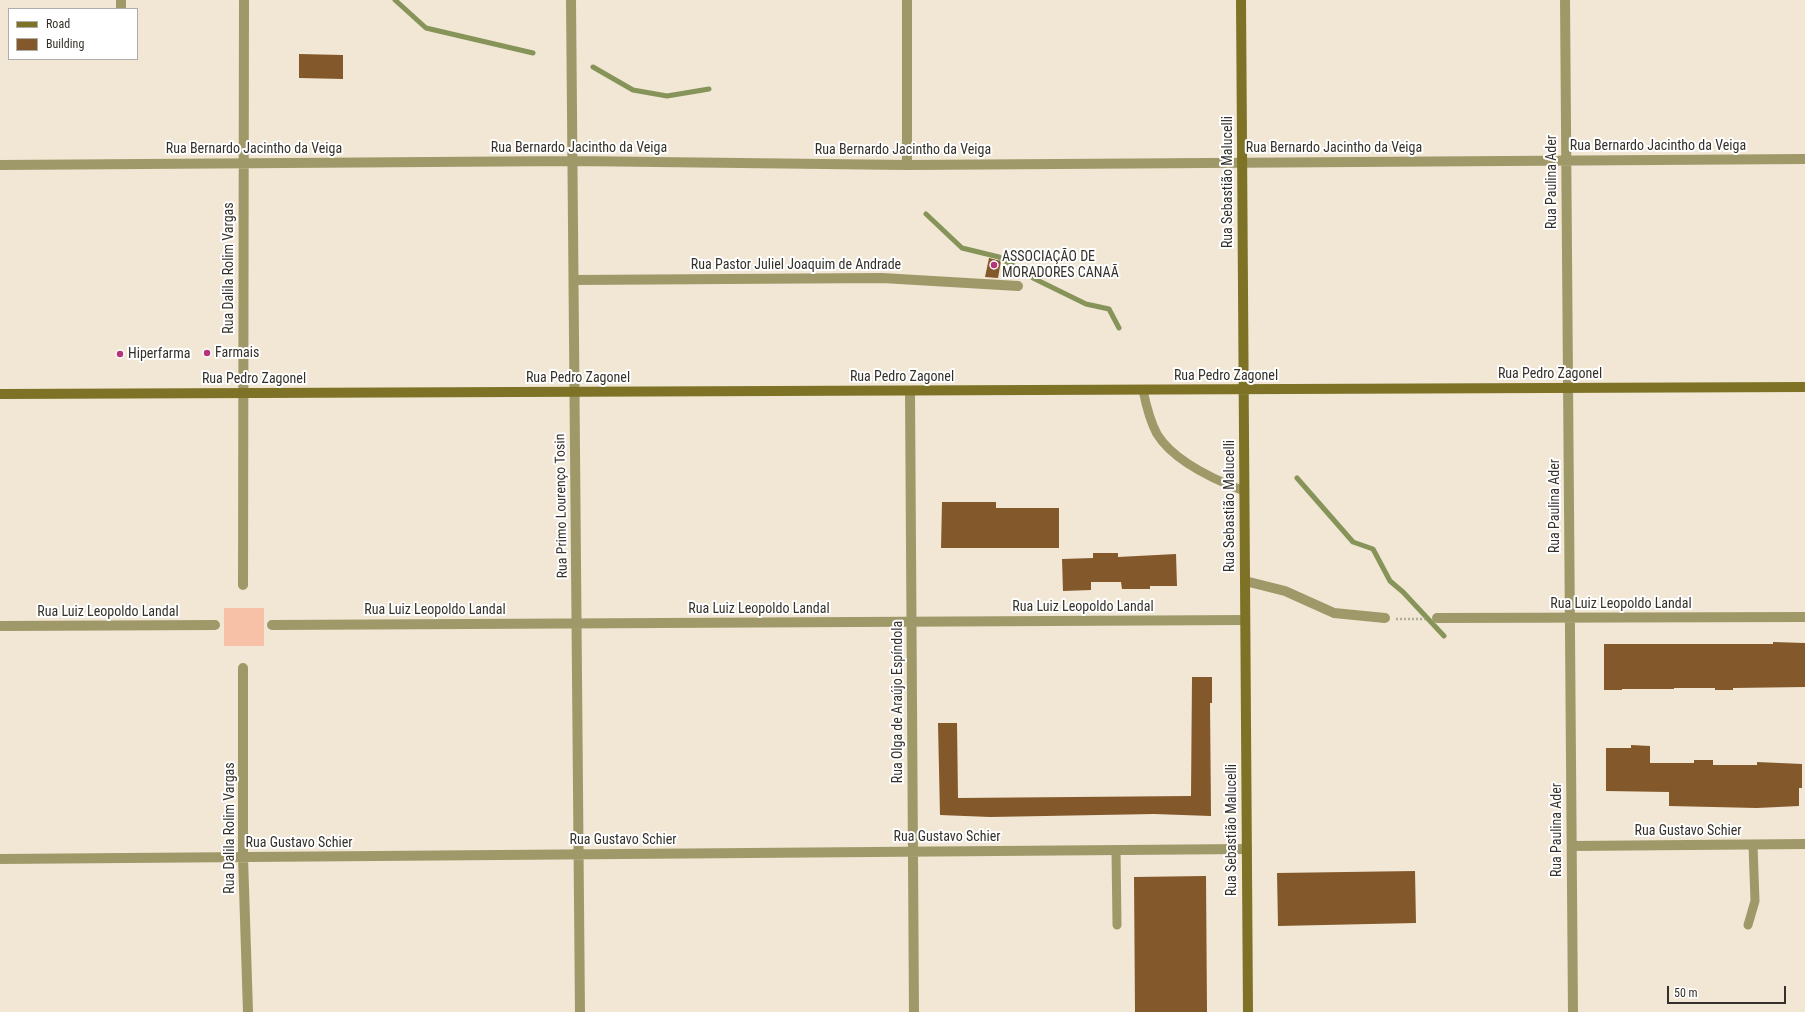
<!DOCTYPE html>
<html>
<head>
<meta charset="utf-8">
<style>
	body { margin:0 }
	#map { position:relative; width:1805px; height:1012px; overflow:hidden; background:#f1e7d4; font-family:"Roboto Condensed",sans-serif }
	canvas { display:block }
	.legend { position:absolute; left:8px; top:8px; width:130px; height:52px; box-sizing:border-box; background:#fff; border:1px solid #aeadaa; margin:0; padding:5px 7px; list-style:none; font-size:12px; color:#35312a }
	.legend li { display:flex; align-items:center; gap:8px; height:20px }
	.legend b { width:20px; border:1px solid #aeadaa }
	.scale { position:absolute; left:1667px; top:986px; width:119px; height:18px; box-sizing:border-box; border:2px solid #35312a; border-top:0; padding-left:5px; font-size:12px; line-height:14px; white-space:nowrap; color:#35312a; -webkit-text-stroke:3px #fff; paint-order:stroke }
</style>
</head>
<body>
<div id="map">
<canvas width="1805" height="1012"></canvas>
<ul class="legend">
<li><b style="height:5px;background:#7d7225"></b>Road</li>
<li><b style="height:11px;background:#83582b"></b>Building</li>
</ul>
<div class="scale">50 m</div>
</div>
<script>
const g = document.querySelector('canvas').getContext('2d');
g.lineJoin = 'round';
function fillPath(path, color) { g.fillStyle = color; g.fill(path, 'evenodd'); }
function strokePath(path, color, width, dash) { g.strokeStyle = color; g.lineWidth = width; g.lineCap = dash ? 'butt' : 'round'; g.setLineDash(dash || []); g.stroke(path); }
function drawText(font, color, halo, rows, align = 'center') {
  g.font = font + ' "Roboto Condensed",sans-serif'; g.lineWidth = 4; g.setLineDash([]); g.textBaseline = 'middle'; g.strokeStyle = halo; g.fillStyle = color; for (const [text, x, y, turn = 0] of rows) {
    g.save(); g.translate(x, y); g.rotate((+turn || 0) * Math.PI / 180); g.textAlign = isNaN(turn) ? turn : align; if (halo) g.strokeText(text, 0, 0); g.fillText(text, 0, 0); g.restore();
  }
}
const green = new Path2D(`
	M224,608H264V646H224Z`);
const stream = new Path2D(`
	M395,0L426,28L533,53
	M593,67L633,90L667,96L709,89
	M926,214L962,248L999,257L1035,279L1086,304L1109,309L1119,328
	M1297,478L1353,542L1373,549L1390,581L1403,592L1444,636`);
const building = new Path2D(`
	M299,54L343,55V79L299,78Z
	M989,258L1001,261L998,278L985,277Z
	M942,502H996V508H1059V548H941Z
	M1093,553H1118V557L1176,554L1177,586H1150V589H1122L1121,582H1091V590L1063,591L1062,559L1093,558Z
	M1773,642L1805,643V687L1733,688V690H1715V688H1674V689H1622V690H1604V644H1773Z
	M1192,677H1212V703H1210L1211,816L1154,814L990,817L940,815L938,723H957L958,798L1191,796Z
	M1631,745L1650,746V763H1694V760H1713V765H1757V762L1802,764V788H1799V806L1757,808L1669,806V792L1606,791V748H1631Z
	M1415,871L1416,923L1278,926L1277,873Z
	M1206,876L1207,1012H1135L1134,877Z`);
const path = new Path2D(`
	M1396,619H1425`);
const lane = new Path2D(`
	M1143,390C1146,405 1150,421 1157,434C1174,462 1215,480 1244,491
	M1116,850L1117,925
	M1748,925L1755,901L1753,845`);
const street = new Path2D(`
	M121,0V9
	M571,0L580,1012
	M1565,0L1573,1012
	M0,165L573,161L907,165L1805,159
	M907,165V0
	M574,280L882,278L1018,286
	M910,391L914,1012
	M1245,581L1285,591L1334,613L1385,618
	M243,585L244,0
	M1437,618L1805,617
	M272,625L1245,620
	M0,626L215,625
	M243,668V857L248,1012
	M1572,846L1805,844
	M0,859L1247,849`);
const secondary = new Path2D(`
	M1241,0L1248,1012
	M0,394L1805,387`);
const markers = [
	[994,265,4,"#b6347c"],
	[207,353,4,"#b6347c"],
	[120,354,4,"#b6347c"]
];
const streetNames = [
	["Rua Bernardo Jacintho da Veiga",1658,146],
	["Rua Bernardo Jacintho da Veiga",579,148],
	["Rua Bernardo Jacintho da Veiga",1334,148],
	["Rua Bernardo Jacintho da Veiga",254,149],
	["Rua Bernardo Jacintho da Veiga",903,150],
	["Rua Sebastião Malucelli",1228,182,-90],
	["Rua Paulina Ader",1552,182,-90],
	["Rua Pastor Juliel Joaquim de Andrade",796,265],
	["Rua Dalila Rolim Vargas",229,268,-90],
	["Rua Pedro Zagonel",1550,374],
	["Rua Pedro Zagonel",1226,376],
	["Rua Pedro Zagonel",902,377],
	["Rua Pedro Zagonel",578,378],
	["Rua Pedro Zagonel",254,379],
	["Rua Primo Lourenço Tosin",562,506,-91],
	["Rua Sebastião Malucelli",1230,506,-90],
	["Rua Paulina Ader",1555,506,-90],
	["Rua Luiz Leopoldo Landal",1621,604],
	["Rua Luiz Leopoldo Landal",1083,607],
	["Rua Luiz Leopoldo Landal",759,609],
	["Rua Luiz Leopoldo Landal",435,610],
	["Rua Luiz Leopoldo Landal",108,612],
	["Rua Olga de Araújo Espíndola",898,702,-90],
	["Rua Dalila Rolim Vargas",230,828,-90],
	["Rua Sebastião Malucelli",1232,830,-90],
	["Rua Paulina Ader",1557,830,-90],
	["Rua Gustavo Schier",1688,831],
	["Rua Gustavo Schier",947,837],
	["Rua Gustavo Schier",623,840],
	["Rua Gustavo Schier",299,843]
];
const poiNames = [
	["ASSOCIAÇÃO DE",1002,257],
	["MORADORES CANAÃ",1002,273],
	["Farmais",215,353],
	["Hiperfarma",128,354]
];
fillPath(green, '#f7c1a8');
strokePath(stream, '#869459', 5);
fillPath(building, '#83582b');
strokePath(path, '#b2aa9b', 2.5, [2, 2]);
strokePath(lane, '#9f996a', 9);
strokePath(street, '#9f996a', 10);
strokePath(secondary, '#7d7225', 10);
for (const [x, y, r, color] of markers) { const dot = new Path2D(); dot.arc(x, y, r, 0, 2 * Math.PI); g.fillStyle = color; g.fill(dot); strokePath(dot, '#fff', 1.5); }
drawText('14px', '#35312a', '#fff', streetNames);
drawText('14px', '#35312a', '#fff', poiNames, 'left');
</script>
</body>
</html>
